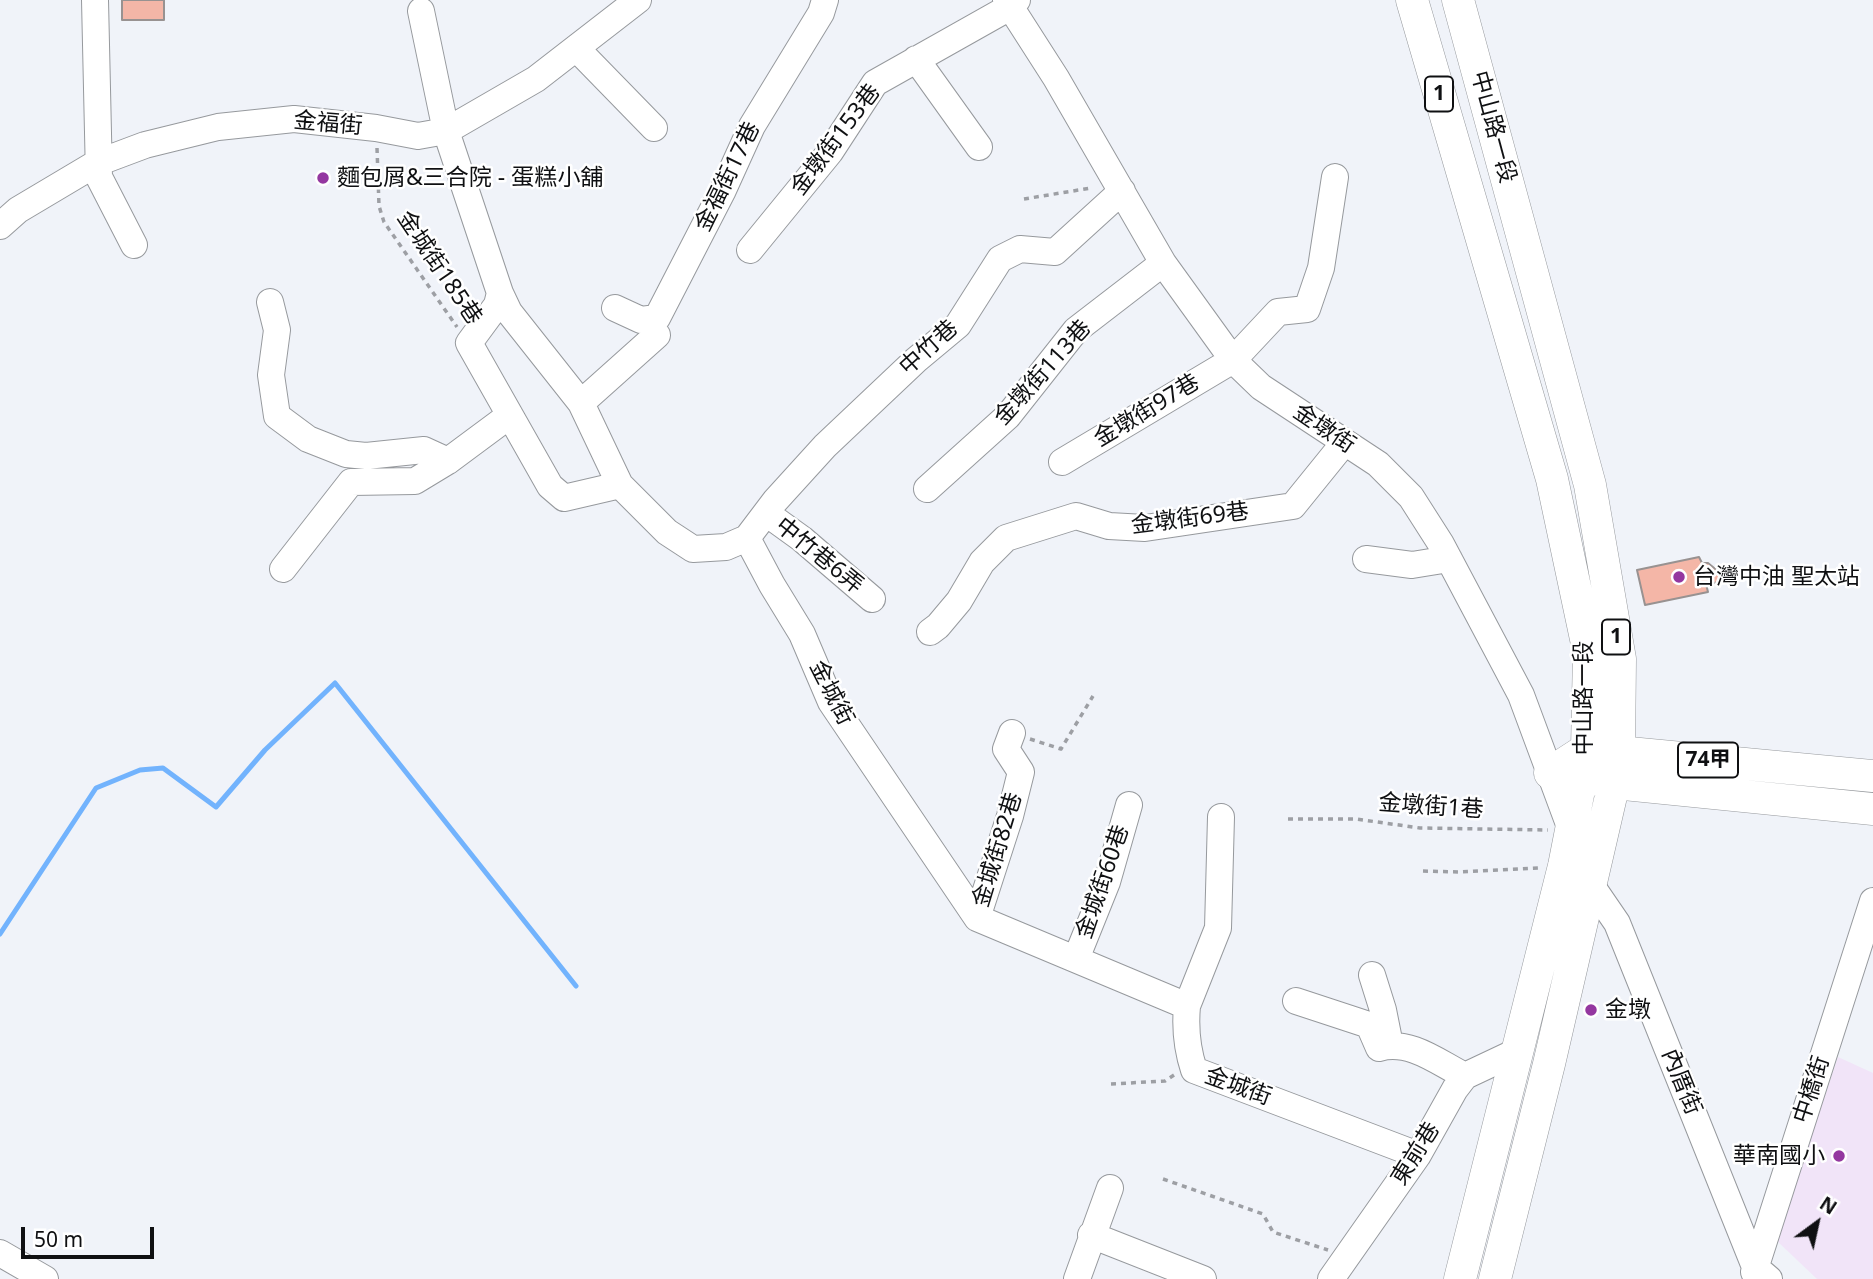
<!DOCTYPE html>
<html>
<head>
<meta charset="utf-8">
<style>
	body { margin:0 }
	#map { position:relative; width:1873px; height:1279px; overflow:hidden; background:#f0f3f9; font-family:"Noto Sans",sans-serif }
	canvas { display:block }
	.north { position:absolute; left:1782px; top:1188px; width:70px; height:70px; -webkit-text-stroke:5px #fff; paint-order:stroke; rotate:33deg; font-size:19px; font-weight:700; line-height:28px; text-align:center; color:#0f1012 }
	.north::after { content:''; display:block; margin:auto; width:24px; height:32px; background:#0f1012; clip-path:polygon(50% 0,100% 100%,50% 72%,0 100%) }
	.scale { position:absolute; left:21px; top:1227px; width:133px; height:32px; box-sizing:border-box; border:4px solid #0f1012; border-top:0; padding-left:9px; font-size:21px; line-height:24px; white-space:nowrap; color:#0f1012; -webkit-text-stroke:5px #fff; paint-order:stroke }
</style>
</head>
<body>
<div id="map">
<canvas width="1873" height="1279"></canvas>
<div class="north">N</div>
<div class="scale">50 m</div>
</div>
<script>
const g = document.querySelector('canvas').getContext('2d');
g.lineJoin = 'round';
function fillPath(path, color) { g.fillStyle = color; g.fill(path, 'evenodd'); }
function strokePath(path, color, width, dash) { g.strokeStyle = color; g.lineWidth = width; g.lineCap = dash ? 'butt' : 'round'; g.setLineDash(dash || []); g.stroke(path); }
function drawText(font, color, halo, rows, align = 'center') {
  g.font = font + ' "Noto Sans","Noto Sans TC",sans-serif'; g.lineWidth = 5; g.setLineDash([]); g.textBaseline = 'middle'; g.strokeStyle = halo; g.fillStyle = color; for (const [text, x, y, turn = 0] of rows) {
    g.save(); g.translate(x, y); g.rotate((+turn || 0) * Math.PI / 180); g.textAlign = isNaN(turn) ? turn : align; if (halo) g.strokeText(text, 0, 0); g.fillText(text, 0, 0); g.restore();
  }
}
const education = new Path2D(`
	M1838,1057L1873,1073V1279H1817L1776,1240Z`);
const stream = new Path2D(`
	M0,934L96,788L140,770L163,768L216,807L265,750L335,683L576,986`);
const building = new Path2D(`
	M122,0H164V20H122Z
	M1699,557L1702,563H1708L1719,572L1720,582L1706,584L1708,592L1645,605L1637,570Z`);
const path = new Path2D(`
	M377,148L379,206L384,222L457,327
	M1024,199L1091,188
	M1030,739L1061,749L1093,696
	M1288,819H1356L1420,828L1548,830
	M1423,871L1460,872L1539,868
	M1111,1084L1165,1081L1174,1075
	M1163,1179L1263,1214L1273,1232L1328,1250`);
const minor = new Path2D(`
	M95,0L99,177L134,245
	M1006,0L1056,78L1163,263L1233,360L1261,387L1378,464L1411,497L1441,544L1521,695L1573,835
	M421,11L446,131L500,293L509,312L581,403L620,485L667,532L693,549L726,547L747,538L772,585L802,634L831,702L977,918L1187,1006C1185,1028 1187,1049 1194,1070L1418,1155
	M576,48L654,128
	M916,59L979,147
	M0,226L18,210L97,163L145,145L218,127L294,119L376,128L418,136L446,131L536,79L638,0
	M750,250L830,152L875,83L1010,7L1017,0
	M500,293L497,305L469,343L550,486L564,498L620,485
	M270,302L277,330L271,375L277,416L308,439L346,454L366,456L424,450L448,461
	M615,308L641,320L657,318L723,190L752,126L821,13L825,0
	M581,403L657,335
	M1062,462L1233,360L1278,312L1307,309L1321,268L1335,177
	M927,489L1008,416L1076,330L1163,263
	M766,513L802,539L872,599
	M747,538L775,501L825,446L916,360L958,325L1000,259L1020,249L1055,252L1122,191
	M1366,559L1412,565L1449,559
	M283,569L351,482L415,481L448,461L510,415
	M930,632L938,626L959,601L982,562L1006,538L1076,516L1109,526L1145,528L1293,506L1344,443
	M1586,871L1591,885L1617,923L1755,1267L1769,1279
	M977,918L1010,816L1021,772L1006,749L1012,733
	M1076,959L1107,882L1129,805
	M1372,975L1383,1010L1390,1045
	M1296,1001L1369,1025L1379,1048C1410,1039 1439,1063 1465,1076
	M1187,1006L1218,928L1221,817
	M1091,1235L1203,1279
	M0,1253L45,1279
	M1754,1272L1873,901
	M1077,1279L1110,1188
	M1331,1279L1418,1155L1455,1089L1465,1076L1518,1051`);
const major = new Path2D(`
	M1412,0L1552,479L1589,653L1587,749L1564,866L1460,1279
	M1458,0L1590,485L1620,659L1619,752L1614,783L1549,1064L1495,1279
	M1550,773L1587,749L1873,776
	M1592,779L1614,783L1873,809`);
const markers = [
	[323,178,7,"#9437a0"],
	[1679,577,7,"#9437a0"],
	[1591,1010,7,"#9437a0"],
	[1839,1156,7,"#9437a0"]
];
const shields = [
	[1439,94,28],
	[1616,637,28],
	[1708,760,60]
];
const shieldNames = [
	["1",1439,94],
	["1",1616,637],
	["74甲",1708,760]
];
const streetNames = [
	["金福街",328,124,5],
	["中山路一段",1493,127,75],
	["金墩街153巷",836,140,-53],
	["金福街17巷",728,177,-64],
	["金城街185巷",439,268,56],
	["中竹巷",929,348,-42],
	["金墩街113巷",1043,373,-48],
	["金墩街97巷",1147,411,-31],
	["金墩街",1324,429,34],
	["金墩街69巷",1190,519,-7],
	["中竹巷6弄",819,556,39],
	["金城街",831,693,63],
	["中山路一段",1584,698,-90],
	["金墩街1巷",1431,807,4],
	["金城街82巷",998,850,-73],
	["金城街60巷",1103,882,-71],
	["內厝街",1681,1082,68],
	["金城街",1238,1087,20],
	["中橋街",1812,1090,-72],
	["東前巷",1416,1154,-58]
];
const poiNames = [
	["麵包屑&三合院 - 蛋糕小舖",337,178],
	["台灣中油 聖太站",1693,577],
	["金墩",1605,1010],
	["華南國小",1825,1156,"right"]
];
fillPath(education, '#f1e4f8');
strokePath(stream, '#72b3fd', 5);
fillPath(building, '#f4b6a7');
strokePath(building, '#989291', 2);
strokePath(minor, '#96999d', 28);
strokePath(major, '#96999d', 33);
strokePath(path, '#9d9fa4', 3.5, [5, 5]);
strokePath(minor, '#fff', 26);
strokePath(major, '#fff', 32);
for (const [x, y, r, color] of markers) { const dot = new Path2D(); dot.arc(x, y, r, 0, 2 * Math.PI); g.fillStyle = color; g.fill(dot); strokePath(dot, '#fff', 2.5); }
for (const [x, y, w] of shields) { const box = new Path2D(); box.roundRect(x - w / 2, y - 17.5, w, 35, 5); g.fillStyle = '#fff'; g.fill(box); strokePath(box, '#0f1012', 2); }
drawText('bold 21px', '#0f1012', null, shieldNames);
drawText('23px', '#0f1012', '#fff', streetNames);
drawText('23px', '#0f1012', '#fff', poiNames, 'left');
</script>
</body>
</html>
